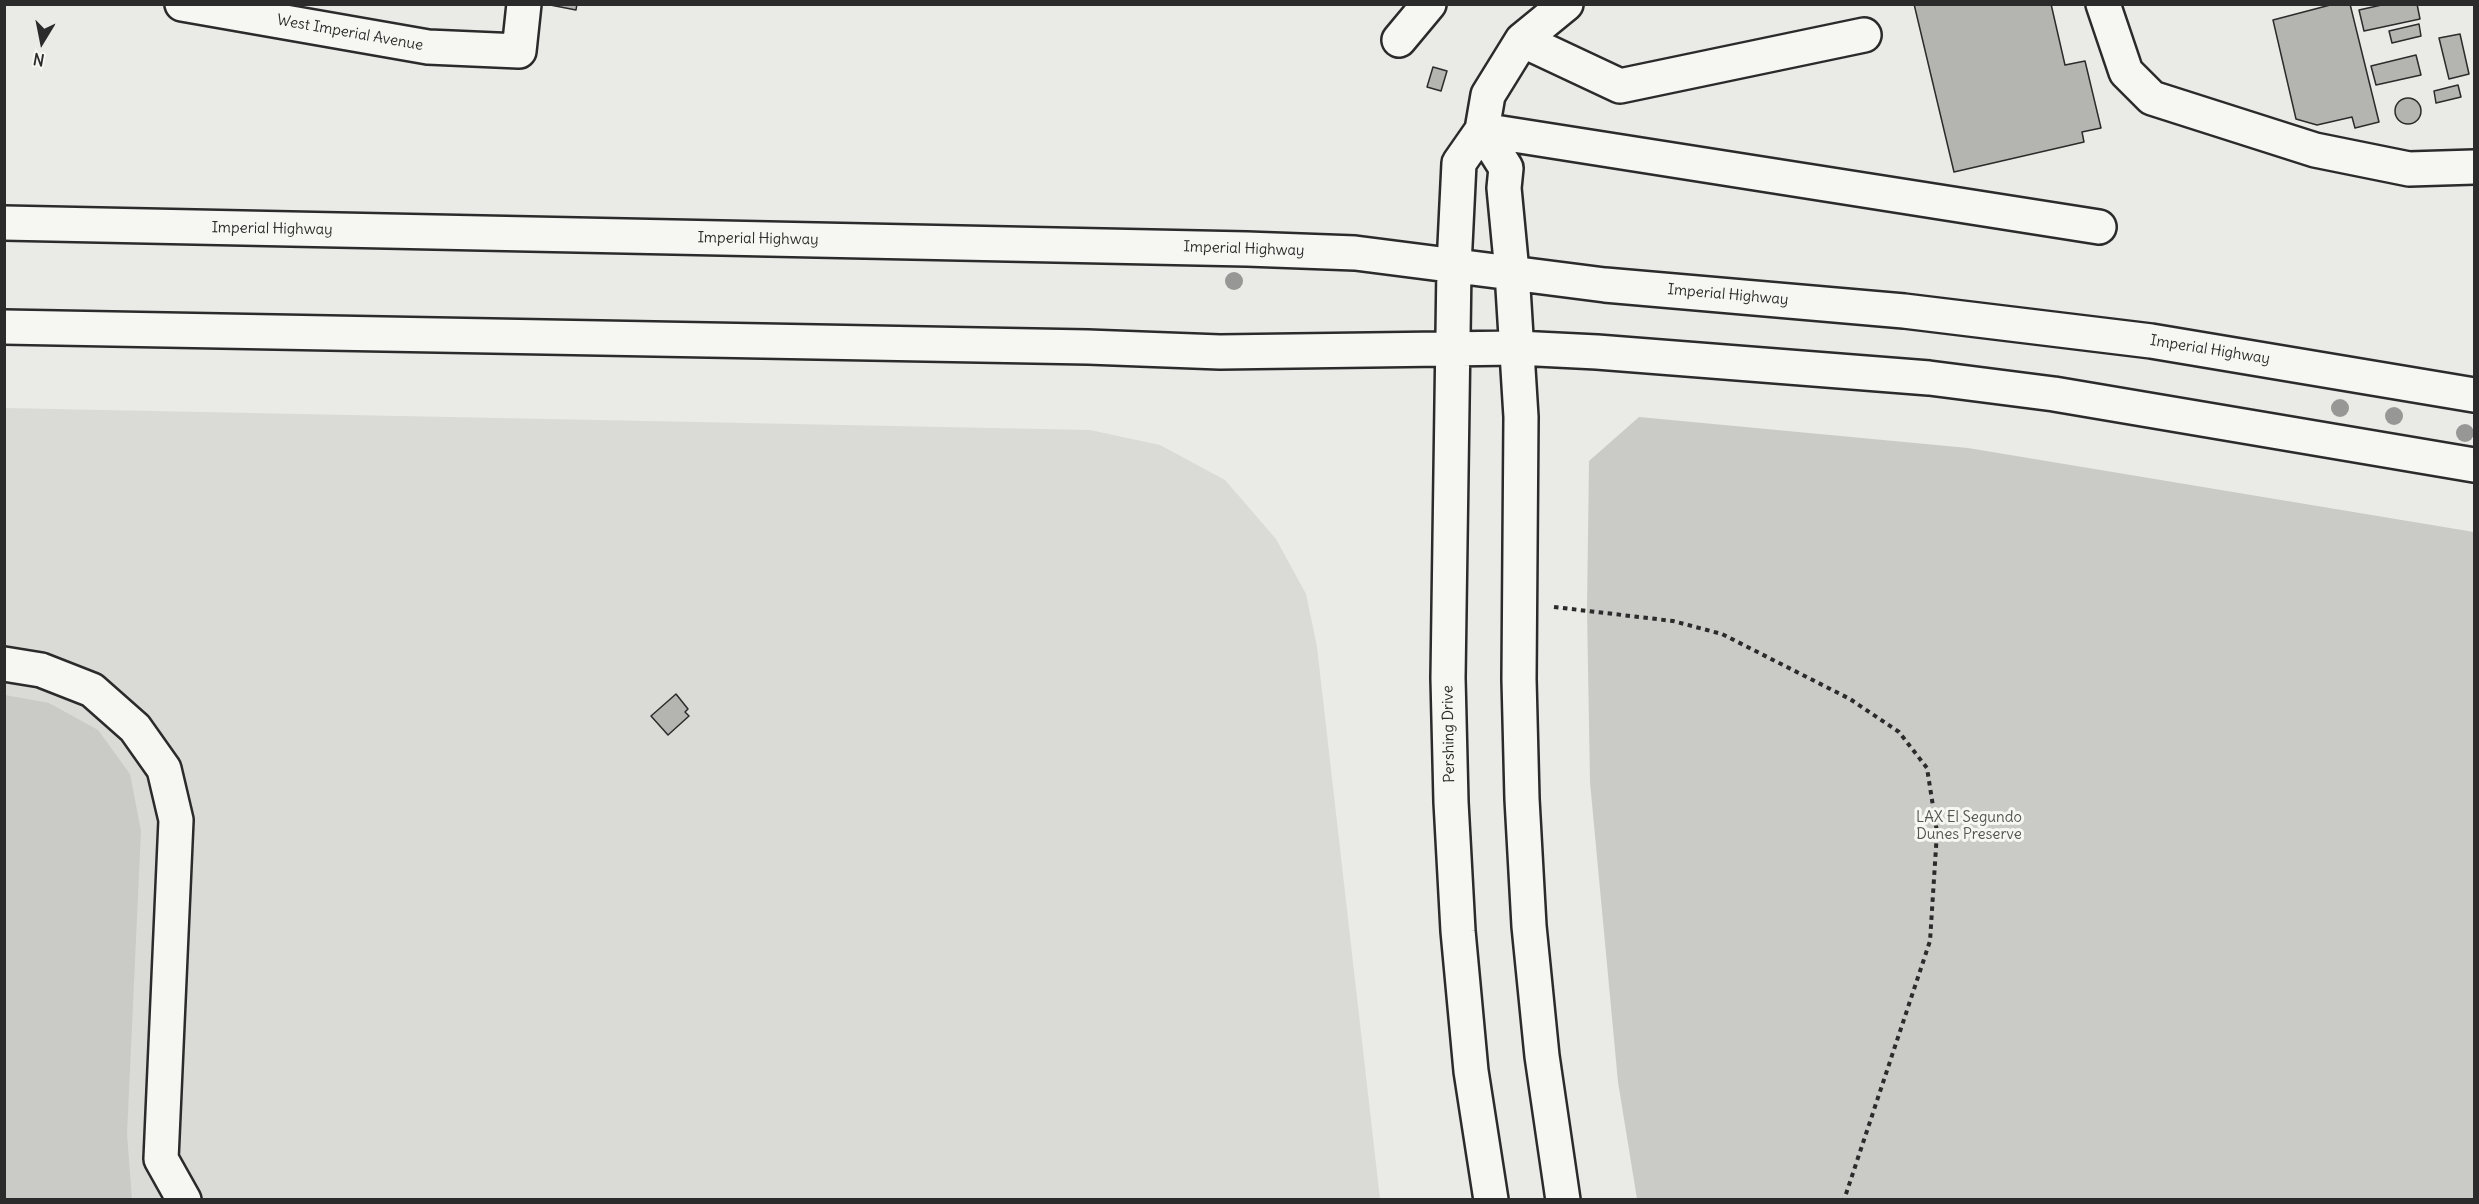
<!DOCTYPE html>
<html>
<head>
<meta charset="utf-8">
<style>
	body { margin:0 }
	#map { position:relative; width:2479px; height:1204px; overflow:hidden; background:#eaeae6; font-family:Delius,sans-serif }
	canvas { display:block }
	.frame { position:absolute; inset:0; border:6px solid #2b2b2b; pointer-events:none }
	.north { position:absolute; left:12px; top:12px; width:60px; height:60px; -webkit-text-stroke:4px #f6f6f2; paint-order:stroke; rotate:190deg; font-size:16px; font-weight:700; line-height:24px; text-align:center; color:#2b2b2b }
	.north::after { content:''; display:block; margin:auto; width:21px; height:27px; background:#2b2b2b; clip-path:polygon(50% 0,100% 100%,50% 72%,0 100%) }
</style>
</head>
<body>
<div id="map">
<canvas width="2479" height="1204"></canvas>
<div class="frame"></div>
<div class="north">N</div>
</div>
<script>
const g = document.querySelector('canvas').getContext('2d');
g.lineJoin = 'round';
function fillPath(path, color) { g.fillStyle = color; g.fill(path, 'evenodd'); }
function strokePath(path, color, width, dash) { g.strokeStyle = color; g.lineWidth = width; g.lineCap = dash ? 'butt' : 'round'; g.setLineDash(dash || []); g.stroke(path); }
function drawText(font, color, halo, rows, align = 'center') {
  g.font = font + ' Delius,sans-serif'; g.lineWidth = 6; g.setLineDash([]); g.textBaseline = 'middle'; g.strokeStyle = halo; g.fillStyle = color; for (const [text, x, y, turn = 0] of rows) {
    g.save(); g.translate(x, y); g.rotate((+turn || 0) * Math.PI / 180); g.textAlign = isNaN(turn) ? turn : align; if (halo) g.strokeText(text, 0, 0); g.fillText(text, 0, 0); g.restore();
  }
}
const built = new Path2D(`
	M5,408L1090,430L1160,445L1225,480L1276,539L1306,594L1317,647L1380,1199L5,1200Z`);
const green = new Path2D(`
	M1639,417L1968,448L2474,532V1199H1637L1618,1082L1590,782L1587,609L1589,461Z
	M5,695L49,703L98,730L130,774L141,831L127,1134L132,1199H5Z`);
const building = new Path2D(`
	M545,4H577L576,10Z
	M1914,4H2051L2065,65L2085,61L2101,128L2082,132L2084,142L1954,172Z
	M2334,4H2350L2379,122L2355,128L2352,117L2317,125L2296,119L2273,20Z
	M2386,4H2417L2420,19L2364,31L2359,10Z
	M2419,24L2421,36L2392,43L2389,31Z
	M2460,34L2469,74L2449,79L2439,38Z
	M2416,55L2421,75L2376,85L2371,66Z
	M1433,67L1447,71L1441,91L1427,87Z
	M2458,85L2461,97L2436,103L2434,91Z
	M2395 111a13 13 0 1 1 26 0a13 13 0 1 1-26 0Z
	M676,694L688,709L685,712L689,716L668,735L651,716Z`);
const path = new Path2D(`
	M1554,607L1673,621L1722,634L1850,699L1899,732L1927,768L1937,832L1930,941L1844,1200`);
const minor = new Path2D(`
	M182,4L428,47L519,51L524,4
	M2103,4L2126,72L2152,98L2315,150L2409,169L2474,167
	M1399,40L1429,4
	M1522,40L1566,4
	M1482,130L2099,227
	M1482,130L1506,168L1504,188L1512,272
	M1454,266L1459,163L1482,130L1488,95L1522,40L1620,86L1864,35
	M4,664L41,670L92,690L135,728L164,769L176,820L161,1159L184,1200`);
const major = new Path2D(`
	M4,223L1247,249L1355,253L1605,285L1904,311L2151,341L2474,395
	M1454,266L1448,678L1451,802L1458,931L1471,1071L1491,1200
	M1512,272L1521,417L1519,679L1522,799L1529,926L1542,1056L1563,1200
	M4,327L1088,347L1220,352L1517,348L1597,352L1929,378L2054,394L2474,465`);
const trees = [
	[1234,281],
	[2340,408],
	[2394,416],
	[2465,433]
];
const streetNames = [
	["West Imperial Avenue",350,33,10],
	["Imperial Highway",272,229,1],
	["Imperial Highway",758,239,1],
	["Imperial Highway",1244,249,2],
	["Imperial Highway",1728,295,5],
	["Imperial Highway",2210,350,9],
	["Pershing Drive",1449,734,-91]
];
const parkNames = [
	["LAX El Segundo",1969,818],
	["Dunes Preserve",1969,835]
];
fillPath(built, '#dadad6');
fillPath(green, '#cacac7');
fillPath(building, '#b4b4b1');
strokePath(building, '#2b2b2b', 1.5);
strokePath(minor, '#2b2b2b', 38);
strokePath(major, '#2b2b2b', 38);
strokePath(path, '#2b2b2b', 4, [4.5, 4.5]);
strokePath(minor, '#f6f6f2', 33);
strokePath(major, '#f6f6f2', 33);
g.fillStyle = '#979795';
for (const [x, y] of trees) { g.beginPath(); g.arc(x, y, 9, 0, 2 * Math.PI); g.fill(); }
drawText('15px', '#2b2b2b', '#f6f6f2', streetNames);
drawText('15px', '#535352', '#f6f6f2', parkNames);
</script>
</body>
</html>
